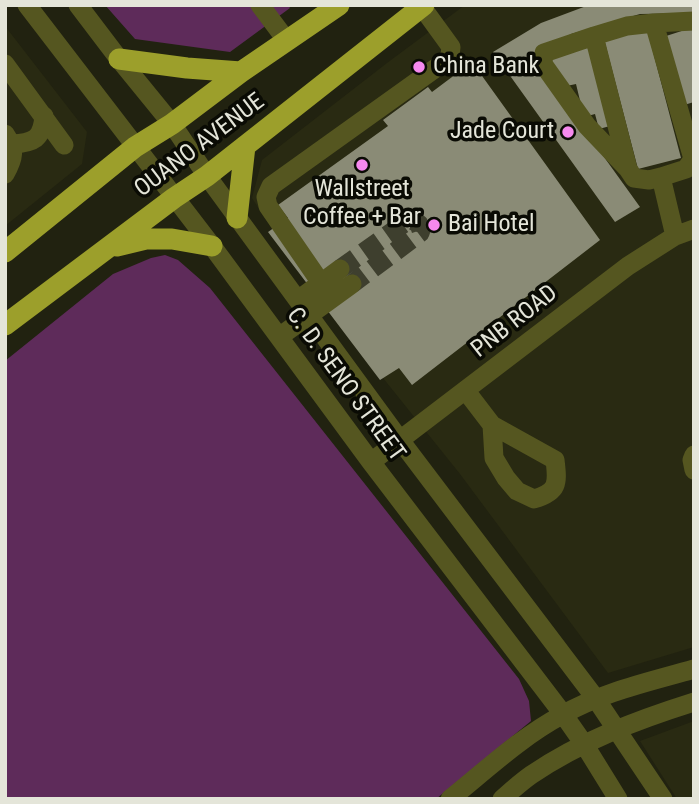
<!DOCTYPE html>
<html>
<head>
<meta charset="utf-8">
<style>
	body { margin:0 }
	#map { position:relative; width:699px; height:804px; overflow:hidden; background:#212210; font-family:"Roboto Condensed",sans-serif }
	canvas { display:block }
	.frame { position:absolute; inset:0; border:7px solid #e4e5d9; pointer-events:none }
</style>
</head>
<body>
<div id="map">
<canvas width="699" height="804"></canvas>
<div class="frame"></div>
</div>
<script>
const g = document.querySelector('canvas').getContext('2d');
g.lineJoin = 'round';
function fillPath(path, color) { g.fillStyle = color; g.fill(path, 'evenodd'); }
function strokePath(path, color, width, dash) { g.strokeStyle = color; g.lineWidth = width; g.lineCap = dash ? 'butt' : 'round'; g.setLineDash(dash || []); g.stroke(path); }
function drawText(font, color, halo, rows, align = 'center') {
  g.font = font + ' "Roboto Condensed",sans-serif'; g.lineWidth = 7; g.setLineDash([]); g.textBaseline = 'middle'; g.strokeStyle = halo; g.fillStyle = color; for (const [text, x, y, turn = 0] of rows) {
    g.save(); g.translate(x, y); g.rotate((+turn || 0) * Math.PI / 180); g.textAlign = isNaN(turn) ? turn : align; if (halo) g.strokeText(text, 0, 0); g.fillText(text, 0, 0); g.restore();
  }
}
const built = new Path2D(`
	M465,5H694V647L608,673L460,474L306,282L252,198L262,160L387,63Z
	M5,26L87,132L82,164L5,226Z
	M694,721V799H677L640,741Z`);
const green = new Path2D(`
	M105,5H288L290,8L230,52L135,39Z
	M165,255L178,260L210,288L519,679L529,701L531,721L436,799H5V361L113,274L151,258Z`);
const building = new Path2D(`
	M589,5H694V13L640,14L571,34L532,57L640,207L615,222L493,52L541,23Z
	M694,27V102L684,105L663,37Z
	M647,29L681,158L638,169L604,39Z
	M591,47L610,126L599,129L595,114L584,117L576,84L562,87L547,57Z
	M472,62L600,240L412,385L399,368L380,380L268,232L288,218L278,205L388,126L383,120L428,87L432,92Z`);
const minorTunnel = new Path2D(`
	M340,269L406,222L414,221L419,224L421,230L420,233L352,284`);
const minor = new Path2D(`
	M27,5L212,246L371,462L563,714L584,744L618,799
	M78,5L119,59L172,124L207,176L400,440L596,699L663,799
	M260,5L287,41
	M654,23L693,159L686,169L661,177L649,180L634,178L628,169L594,36L627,26Z
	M654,23L694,21
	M594,36L544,53L543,64L587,126L627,168
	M5,64L64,145
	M5,134C16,150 14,158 5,174
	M12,144C34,143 42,139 44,116
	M661,177L675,236
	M321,283L268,206L266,197L271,186L447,60L450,55L451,47L422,7
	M298,300L340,269
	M279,337L352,284
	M466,391L492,425L555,460C558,484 558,492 534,499L517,491L506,478L494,458L492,425
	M694,455L692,460L694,470
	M371,462L628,266L675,236L694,229
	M450,799C486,770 521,737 562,715C602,692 649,682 694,669
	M502,799C511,791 521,782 531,775C581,741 637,720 694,702`);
const highway = new Path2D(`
	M119,59L187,68L241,72
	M237,218L245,146
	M117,246L146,239H172L212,246
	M5,252L135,147L172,124L241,72L339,5
	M5,325L174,198L207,176L424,5`);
const markers = [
	[419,67,7,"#f689ee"],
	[568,132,7,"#f689ee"],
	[362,165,7,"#f689ee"],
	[434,225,7,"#f689ee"]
];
const poiNames = [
	["China Bank",433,67],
	["Jade Court",554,132,"right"],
	["Wallstreet",362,190,"center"],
	["Coffee + Bar",362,218,"center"],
	["Bai Hotel",448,225]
];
const streetNames = [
	["OUANO AVENUE",200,146,-37],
	["PNB ROAD",515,322,-38],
	["C. D. SENO STREET",345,385,54]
];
fillPath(built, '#292a12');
fillPath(green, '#5e2b5a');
fillPath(building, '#8a8b76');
strokePath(minorTunnel, '#3e3f2e', 19, [19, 10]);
strokePath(minor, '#555620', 19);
strokePath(highway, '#9c9f2b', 21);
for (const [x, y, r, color] of markers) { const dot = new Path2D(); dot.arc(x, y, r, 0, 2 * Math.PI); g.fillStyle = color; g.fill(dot); strokePath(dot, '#0a0b04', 2.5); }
drawText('24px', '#e4e5d9', '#0a0b04', poiNames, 'left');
drawText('24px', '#e4e5d9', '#0a0b04', streetNames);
</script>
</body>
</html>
